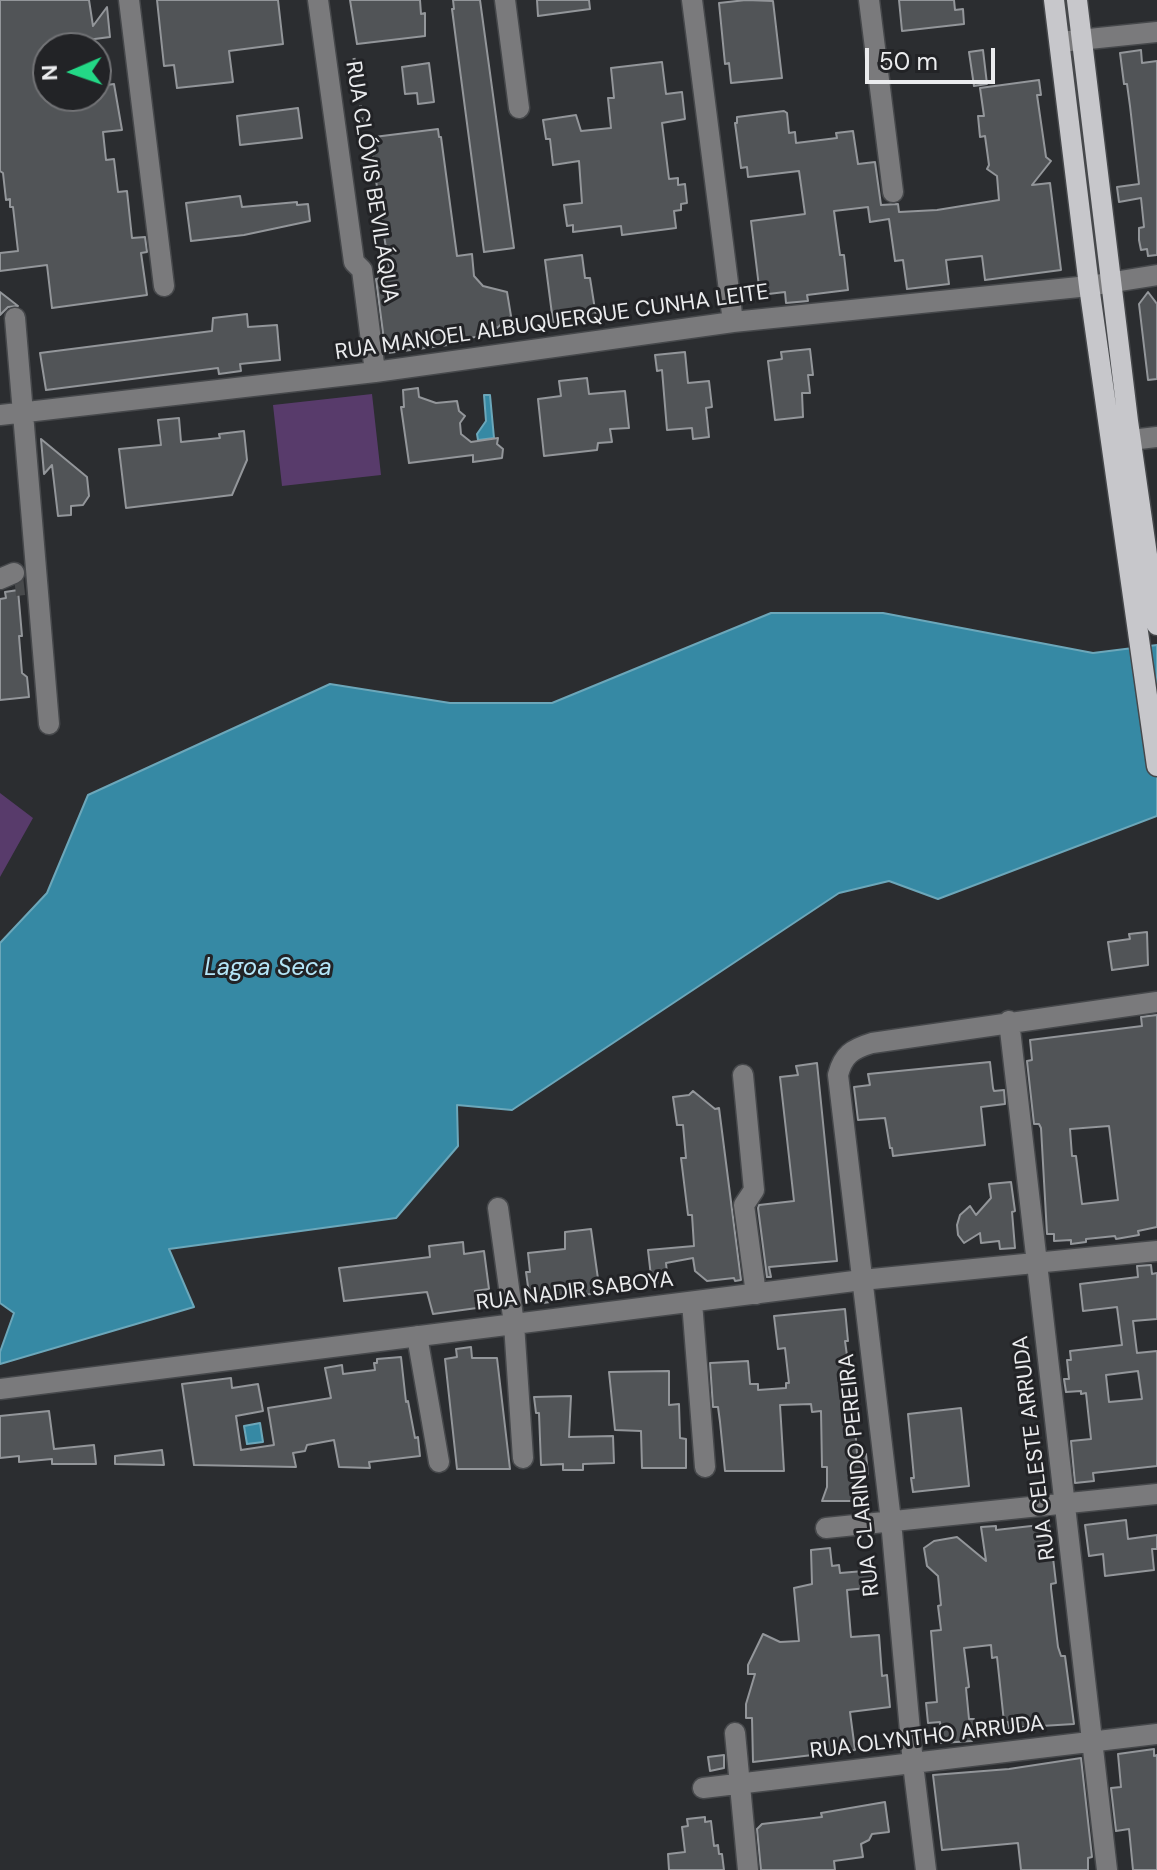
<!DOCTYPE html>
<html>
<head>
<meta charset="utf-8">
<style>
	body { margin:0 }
	#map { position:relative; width:1157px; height:1870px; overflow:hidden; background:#2b2d30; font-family:"DM Sans",sans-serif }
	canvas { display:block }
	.north { position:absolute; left:32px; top:32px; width:80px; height:80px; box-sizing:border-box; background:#222326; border:2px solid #727376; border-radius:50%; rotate:268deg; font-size:22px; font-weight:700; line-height:32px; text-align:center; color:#ebecee }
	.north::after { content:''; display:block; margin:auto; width:28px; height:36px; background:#23d886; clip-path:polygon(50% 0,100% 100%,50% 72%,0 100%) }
	.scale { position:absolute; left:865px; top:48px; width:130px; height:36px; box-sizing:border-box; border:4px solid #ebecee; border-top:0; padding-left:10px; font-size:24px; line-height:28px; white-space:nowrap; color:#ebecee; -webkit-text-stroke:6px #222326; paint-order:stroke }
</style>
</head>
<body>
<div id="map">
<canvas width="1157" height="1870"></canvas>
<div class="north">N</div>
<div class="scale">50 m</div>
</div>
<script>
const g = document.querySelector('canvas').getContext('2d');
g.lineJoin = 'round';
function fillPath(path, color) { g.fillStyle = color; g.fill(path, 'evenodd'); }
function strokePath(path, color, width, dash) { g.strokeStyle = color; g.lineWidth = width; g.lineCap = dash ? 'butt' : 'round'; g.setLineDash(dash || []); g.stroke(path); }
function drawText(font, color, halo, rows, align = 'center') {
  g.font = font + ' "DM Sans",sans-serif'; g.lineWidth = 6; g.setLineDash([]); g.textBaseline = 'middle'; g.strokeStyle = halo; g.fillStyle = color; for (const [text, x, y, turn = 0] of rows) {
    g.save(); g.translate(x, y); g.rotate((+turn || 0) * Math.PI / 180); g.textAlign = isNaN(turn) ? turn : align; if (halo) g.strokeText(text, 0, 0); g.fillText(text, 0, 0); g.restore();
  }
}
const green = new Path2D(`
	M372,394L381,475L282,486L273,405Z
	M0,793L33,818L0,877Z`);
const water = new Path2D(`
	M484,395H490L494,438L478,440L477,434L486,421Z
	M771,613H883L1093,653L1157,645V816L938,899L889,881L839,893L512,1110L457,1105L458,1146L396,1218L169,1249L194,1307L0,1364V1352L14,1313L0,1303V943L47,893L88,795L330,684L450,703H552Z
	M260,1423L263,1442L247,1444L244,1426Z`);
const building = new Path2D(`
	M0,0H89L93,26L107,7L110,37L48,45V96H96V88L99,86L114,84L122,130L103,132L106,160L114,159L118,192L127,191L132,238L145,237L147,252L141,253L147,295L52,308L47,265L0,271V253L18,251L13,207H10V199L6,200L3,173L0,171Z
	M157,0H278L283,44L229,51L233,82L177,88L174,65L164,66Z
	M350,0H420L421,14L425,13V36L357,44Z
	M453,0H480L514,248L484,252L456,40L452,9H454Z
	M537,0H589L590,9L538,16Z
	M746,0L773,1L782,78L731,83L729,63L725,64L719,3Z
	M899,0H954L955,10L963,9L964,24L902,31Z
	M983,50L987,84L974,86L969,52Z
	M1141,50L1142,63L1157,61V255L1148,256L1147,249L1141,250L1139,240V228L1144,227L1141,198L1119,202L1117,187L1139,184L1130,106L1127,84H1124L1120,53Z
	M662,62L666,94L682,92L685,119L662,123L669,179L678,178V185L685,184L687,203L681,204V210L674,211L676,228L622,235L621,226L573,232V225L567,226L564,205L582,203L579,161L553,165L550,139H546L543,120L576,115L581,131L611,128L608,98H614L611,68Z
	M429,63L434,102L418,104L417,93L405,94L402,67Z
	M1039,80L1041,95H1037L1046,157L1051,161L1032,185L1050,183L1061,270L985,280L982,256L946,260L949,284L907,289L903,260L895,261L889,219L870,222L868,207L834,211L840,255H844L848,290L807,295L808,301L786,303L785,292L760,295L751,221L805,214L799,171L748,177L747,167L741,168L735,123H737V117L784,111L787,113L789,133L795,132L796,143L837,138L836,133L853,131L858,164L875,162L881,205L898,204L899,212L937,210L999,200L997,176L987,169L989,165L985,136L980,137L978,116H984L980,88Z
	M298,108L302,138L240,145L237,116Z
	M438,129L439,137H441L457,256L472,254L474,276L483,286L507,292L511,316L497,328L495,326L482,336L462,339L463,343L388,353L385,348L376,279L390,276L371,146H375L374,137Z
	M240,196L242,207L297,202V205L308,204L310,221L244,235L191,241L186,203Z
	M582,255L585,278H590L596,316L553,322L545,260Z
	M0,292L18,306L8,307L0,315Z
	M1148,292L1157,304V379L1148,380L1139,304Z
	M247,314L248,327L277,325L280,360L240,364L241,371L219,374L218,368L46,390L40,353L212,331L213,318Z
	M810,349L813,375H808L810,393H802L803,417L775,420L768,361L782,359L781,352Z
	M685,352L688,383L709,381L712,407L706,408L709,437L693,439L692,428L667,430L662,370L657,371L655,355Z
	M587,378L589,394L625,391L629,428L610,429L612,442L598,443L597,450L544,456L538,399L561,396L559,381Z
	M418,388L419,397L436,403L457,401L459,411L465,416L460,423L461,434L471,442L498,438L497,444L503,449L502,458L473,462V455L409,463L401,407H404L403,390Z
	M179,418L181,442L220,438L219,434L244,431L247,460L232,495L126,508L119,449L161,445L158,420Z
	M41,439L87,477L89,496L83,505L71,506V515L58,516L52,465L44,474Z
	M18,590L22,636H19L22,673L27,677L29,697L0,700V599L6,598L5,592Z
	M1147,932L1148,965L1112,970L1108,942L1130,939L1129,934Z
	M1157,1015V1227L1138,1231L1139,1235L1116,1239L1115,1236L1086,1239V1242L1071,1244V1240L1054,1241V1234H1047L1041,1128L1039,1124H1034L1027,1061L1032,1060L1030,1040L1142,1026L1141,1017ZM1109,1126L1118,1200L1082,1204L1076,1156H1072L1070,1129Z
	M990,1062L993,1088L994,1091L1004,1090L1005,1104L981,1107L985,1145L893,1156L892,1148H890L885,1118L858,1120L854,1087L870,1085L868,1074Z
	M817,1063L837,1261L769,1267L771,1277H767L758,1208L759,1205L794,1201L780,1077L798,1075L796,1066Z
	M693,1091L715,1109L719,1108L741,1280L735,1281L734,1278L707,1281L695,1271L693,1258L666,1263L668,1282L652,1285L648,1250L694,1246L692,1215H688L681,1158H686L683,1125H677L673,1097L689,1095Z
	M1011,1182L1015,1211L1012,1212L1015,1248L1000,1249L999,1241L981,1243L980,1233L964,1243L958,1235L957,1225L960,1215L970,1206L976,1215L991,1198L989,1184Z
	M591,1229L600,1293L558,1298V1301L543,1303V1300L530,1301L526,1272H530L528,1253L565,1249V1232Z
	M463,1242L464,1254L484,1251L489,1289L475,1291L477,1308L433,1314L427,1292L344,1301L339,1268L430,1257L429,1246Z
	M1151,1265L1152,1274L1157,1273V1319L1133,1321L1137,1353L1157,1351V1466L1093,1473L1094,1481L1075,1483L1071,1441L1091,1439L1086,1393L1081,1394V1391L1066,1392L1064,1379H1069L1067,1360H1071L1070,1351L1122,1345L1117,1307L1083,1311L1080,1284L1138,1277L1137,1266ZM1138,1371L1142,1399L1109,1402L1106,1375Z
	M845,1309L848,1341H845L852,1392V1422L855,1426L857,1454H866L868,1475H863V1501H822L827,1487V1467H822L821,1411L812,1412L811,1404L780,1405L784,1471H725L720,1422L718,1407H713L710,1363L748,1361L750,1384H758V1390L786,1388V1383H789L785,1348L778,1349L774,1316Z
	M471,1347L472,1358H497L510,1469H457L445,1359L457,1357L456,1349Z
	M401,1357L406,1402L408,1401L415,1438L418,1437L420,1456L369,1462L370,1468L339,1467L334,1440L307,1445L305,1451L293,1453L296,1467L194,1465L182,1384L231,1378L232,1388L258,1384L263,1411L236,1416L241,1450L274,1445L268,1408L331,1398L325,1368L342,1365L343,1374L375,1370L374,1363H377V1359Z
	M669,1371V1405L679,1404L680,1438L686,1439V1468H642L641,1431L615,1430L609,1372Z
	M571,1396L569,1437L613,1436L614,1463L583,1464V1470H563V1464L541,1465L539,1413H536L534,1397Z
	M961,1408L969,1486L913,1492L911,1478H914L908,1414Z
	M49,1411L54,1449L94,1445L96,1464H52V1459L19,1462V1456L0,1458V1416Z
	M162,1450L164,1465L115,1464V1456Z
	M1126,1520L1128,1539L1157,1535V1549H1152L1154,1570L1105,1576L1103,1554L1089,1556L1085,1525Z
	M1049,1524L1056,1583L1051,1584V1588L1058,1647L1061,1656H1065L1074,1724L1009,1728L1008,1722H1004L997,1657L992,1658L991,1645L964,1648L969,1687L966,1688L969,1719H974L976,1733H973L972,1741L941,1743L940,1722L928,1723L926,1703L937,1702L931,1631L941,1630L938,1606L941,1605L938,1576L927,1566L924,1548L934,1541L957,1537L986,1561L981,1527L996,1526V1530Z
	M830,1548L832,1566L839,1565L840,1573L876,1570L877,1587L847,1590L851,1637L879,1635L882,1676L887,1675L890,1707L850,1712L855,1750L753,1762L752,1718H746V1704L755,1674H748V1665L763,1634L780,1642L799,1641L794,1588L812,1584L811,1550Z
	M1154,1749V1756L1157,1755V1870H1133L1129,1829L1116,1831L1111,1788L1121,1787L1118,1754Z
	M724,1755V1768L710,1771L708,1757Z
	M1081,1758L1092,1857L1088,1858V1870H1021L1018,1843L942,1850L933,1775L1009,1769Z
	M885,1802L889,1832L872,1834L869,1840L861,1844L863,1857L834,1861L835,1870H761L757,1829L762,1824L822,1817L821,1813Z
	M705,1817V1822L711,1821L714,1846L718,1845L719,1854H722L724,1870H669L668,1854L685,1852L682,1827L688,1826L687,1819Z`);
const minorTunnel = new Path2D(`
	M15,586L24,585`);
const path = new Path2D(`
	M354,58L363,125`);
const minor = new Path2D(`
	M129,0L164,286
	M318,0L354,262L362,270L375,372
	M505,0L519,108
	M692,0L733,322
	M869,0L893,192
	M1060,42L1157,32
	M15,318L49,724
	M0,415L375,372L733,322L1089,286L1157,275
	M1131,440L1157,437
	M0,579L14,573
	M1009,1021L1107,1870
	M743,1075L754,1190L744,1205L756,1294
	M498,1208L514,1324L523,1458
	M692,1302L705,1467
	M417,1336L439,1462
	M0,1389L862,1280L1157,1251
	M826,1528L1157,1494
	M735,1733L748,1870
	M703,1788L1157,1734
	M926,1870L913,1764L891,1521L838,1075C843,1055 852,1049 872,1043L1157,1002`);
const major = new Path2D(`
	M1054,0L1089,286L1157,766
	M1077,0L1128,421L1157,625`);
const streetNames = [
	["RUA CLÓVIS BEVILÁQUA",371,182,81],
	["RUA MANOEL ALBUQUERQUE CUNHA LEITE",552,323,-8],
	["RUA NADIR SABOYA",575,1292,-7],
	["RUA CELESTE ARRUDA",1035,1448,-97],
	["RUA CLARINDO PEREIRA",860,1475,-96],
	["RUA OLYNTHO ARRUDA",927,1738,-7]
];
const waterNames = [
	["Lagoa Seca",268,969]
];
fillPath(green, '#583b6b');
fillPath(water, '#3689a4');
strokePath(water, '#6ca7ba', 2);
fillPath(building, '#515457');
strokePath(building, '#93969a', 2);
strokePath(minorTunnel, '#484a4c', 20, [20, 10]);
strokePath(minor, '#46484b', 23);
strokePath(major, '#46484b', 23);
strokePath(path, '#949698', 3, [6, 6]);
strokePath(minor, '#7a7a7c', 20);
strokePath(major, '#c7c7cb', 20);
drawText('22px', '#ebecee', '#222326', streetNames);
drawText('italic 24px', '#b5e6f8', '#222326', waterNames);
</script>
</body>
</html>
